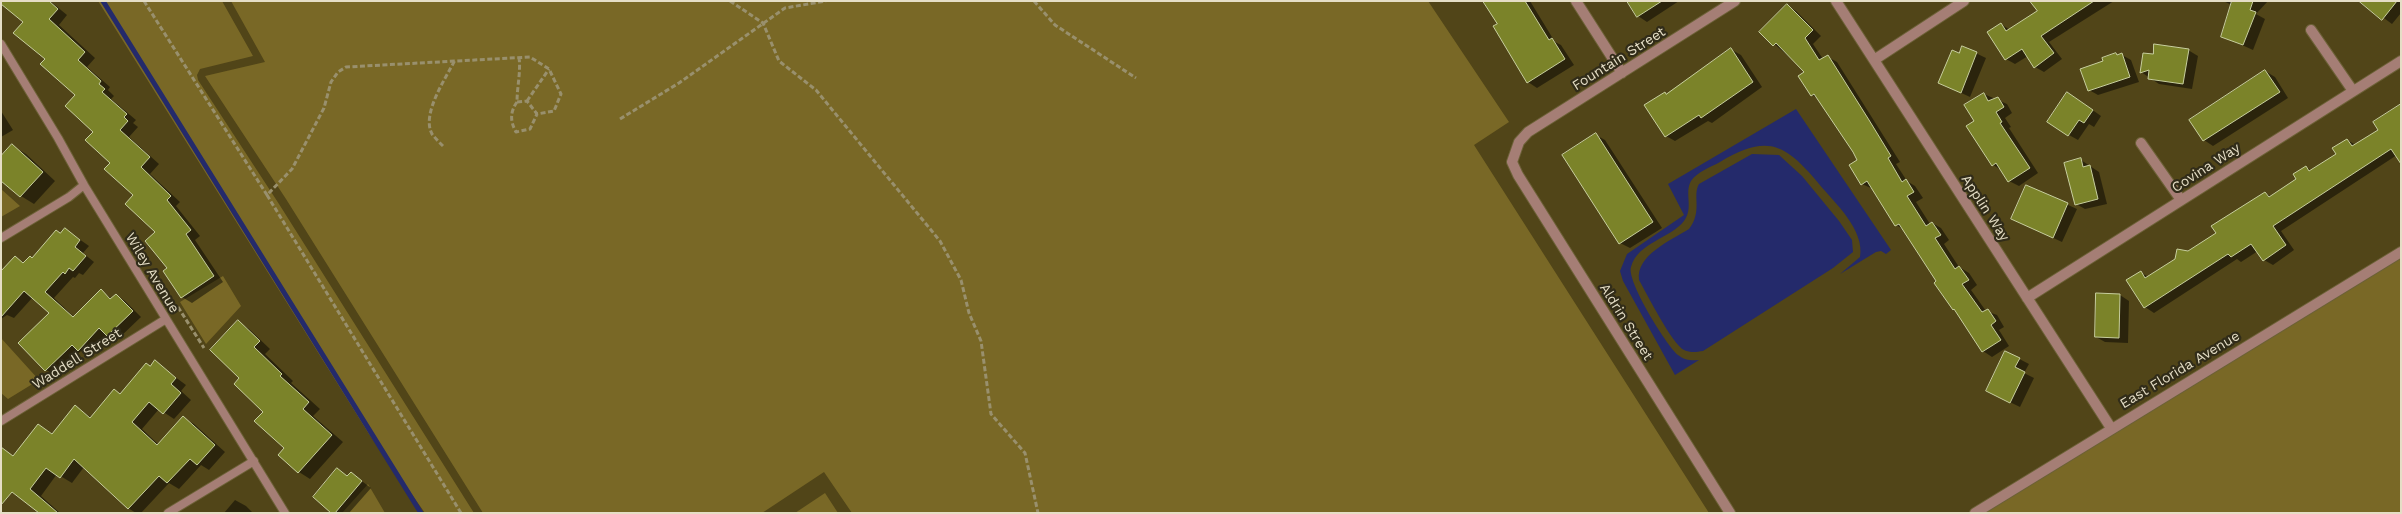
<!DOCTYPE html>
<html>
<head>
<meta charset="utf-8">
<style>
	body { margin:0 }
	#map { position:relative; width:2402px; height:514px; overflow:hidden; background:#514518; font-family:"Work Sans",sans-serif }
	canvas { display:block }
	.frame { position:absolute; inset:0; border:2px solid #e5dec6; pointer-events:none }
</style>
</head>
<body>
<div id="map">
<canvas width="2402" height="514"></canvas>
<div class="frame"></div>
</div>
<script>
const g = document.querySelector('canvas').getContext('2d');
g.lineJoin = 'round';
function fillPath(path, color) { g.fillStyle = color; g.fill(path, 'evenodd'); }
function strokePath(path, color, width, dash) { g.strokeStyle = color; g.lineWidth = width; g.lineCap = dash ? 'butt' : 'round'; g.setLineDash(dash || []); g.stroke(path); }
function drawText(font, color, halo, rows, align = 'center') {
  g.font = font + ' "Work Sans",sans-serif'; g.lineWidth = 4.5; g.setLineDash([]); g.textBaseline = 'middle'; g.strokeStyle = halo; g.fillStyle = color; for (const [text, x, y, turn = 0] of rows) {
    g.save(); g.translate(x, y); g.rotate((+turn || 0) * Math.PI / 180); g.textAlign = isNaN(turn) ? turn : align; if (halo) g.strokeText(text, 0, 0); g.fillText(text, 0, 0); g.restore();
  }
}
const green = new Path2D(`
	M98,1H222L253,56L200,69L197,75L198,80L279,204L474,513H425L369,434Z
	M231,1H1428L1509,122L1474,145L1709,513H852L824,472L762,513H483L286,199L205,76L265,62Z
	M1,189L20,206L1,217Z
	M2401,252V513H1975Z
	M223,276L241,306L206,344L180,302Z
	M1,338L39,380L8,399L1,393Z
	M368,484L385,513H342Z
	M825,493L838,513H795Z`);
const water = new Path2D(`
	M1796,109L1891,250L1886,254L1881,251L1876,252L1840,274L1860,257C1865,230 1835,203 1819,184C1785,143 1767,134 1720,162C1711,167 1697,172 1691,181C1684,193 1694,208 1684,221C1670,239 1638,242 1631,267C1626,280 1666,345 1678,355C1684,360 1692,361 1699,360L1675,375L1623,281L1620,271L1627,254L1684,215L1668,184Z
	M1752,154L1779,155L1802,176L1839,221L1852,240L1853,252L1833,268L1703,351C1696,352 1691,353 1684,350C1672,344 1647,294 1639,280C1636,255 1670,241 1689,229C1703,211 1692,196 1699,184Z`);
const shadow = new Path2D(`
	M1,1H50L67,15L59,25L95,58L87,67L110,87L108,90L114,96L111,99L136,120L133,123L138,127L129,137L159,164L150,174L180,202L176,206L200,236L195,240L223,282L192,303L182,297L165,271L169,268L157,232L135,195L112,162L77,95L46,58L24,22Z
	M1484,1H1530L1555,42L1561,45L1574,65L1537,88L1528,82L1495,26L1498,24Z
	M1628,1H1679L1647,22L1638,16Z
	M2040,1H2114L2049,42L2062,59L2044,72L2035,67L2028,56L2015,64L2006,59L2001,24L2010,30L2038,11Z
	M2223,1H2268L2256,14L2265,19L2253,50L2222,36L2232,5Z
	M2361,1H2401V13L2392,24Z
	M1787,6L1796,11L1821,36L1813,44L1823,59L1828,57L1837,62L1900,162L1896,164L1907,181L1915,186L1923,198L1916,202L1930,224L1932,223L1941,228L1949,240L1944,244L1959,267L1969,273L1977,285L1971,290L1986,311L1997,315L2004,327L1999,330L2009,346L1992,357L1983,351L1957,312L1954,309L1906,231L1896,225L1873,189L1862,184L1859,160L1819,99L1812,95L1806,72L1761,32Z
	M1963,47L1986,58L1970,97L1940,83Z
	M1732,50L1741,55L1762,87L1712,123L1708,121L1675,141L1666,136L1667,95Z
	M2188,50L2198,56L2192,89L2159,84L2141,72L2154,56Z
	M2122,55L2131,60L2139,82L2098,95L2089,90L2118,56Z
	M2265,71L2275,77L2288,98L2213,146L2204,140Z
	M1984,94L2007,104L2012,113L2005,118L2011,127L2009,128L2038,173L2019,186L2009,181L2003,171L1993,165L1968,127L1976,121Z
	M2077,99L2101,116L2094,127L2089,124L2078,140L2069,135Z
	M1,111L13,130L1,137Z
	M2380,130L2397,155L2281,231L2294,250L2273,265L2264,260L2258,251L2241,262L2237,259L2154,313L2145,307L2141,273L2149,277L2189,252L2217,234L2265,193L2272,197L2298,179L2306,167L2312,171L2337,154L2347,140L2356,145Z
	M1596,135L1605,140L1662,228L1630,248L1620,243Z
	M12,146L26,154L55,181L34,204L21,196L1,179Z
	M2081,160L2099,172L2107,204L2085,209L2076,204Z
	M2027,186L2077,209L2062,242L2013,219Z
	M65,229L89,246L83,253L94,262L83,275L79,273L75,278L73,277L54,298L74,317L101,291L112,299L116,295L125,301L141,317L117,340L107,334L88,355L81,351L55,375L46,370L51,313L33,297L14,318L7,315L1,319V273L15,258L25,263L32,259Z
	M2120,295L2129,301L2128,343L2105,342L2096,337Z
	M238,322L249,329L270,349L265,354L293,381L291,383L320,409L313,416L343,442L310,479L299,472L265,412L241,378Z
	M2006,352L2029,364L2024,373L2034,378L2020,407L1987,391Z
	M155,362L186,385L181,391L191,400L174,419L159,409L142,429L159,445L183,418L194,424L225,452L209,470L201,465L179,489L169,483L141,513H136L128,508L84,467L72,483L57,474L41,496L60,513H40L3,450L15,457L38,425L53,434L75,407L92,418L114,390L121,394Z
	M338,470L348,477L351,473L371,488L349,513H333Z
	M235,500L246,506L253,513H224Z`);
const stream = new Path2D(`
	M103,1L421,513`);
const building = new Path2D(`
	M1,1H49L58,9L49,19L85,52L78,60L101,81L99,84L105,89L102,92L127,114L124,117L128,121L120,130L150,157L141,167L171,196L167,200L191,230L186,234L214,276L181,298L163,271L167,268L145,241L155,232L125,204L133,195L104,169L110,163L85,140L93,132L65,106L75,95L40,64L45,59L13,33L23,22L1,4Z
	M1483,1H1525L1549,40L1552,38L1565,59L1527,83L1493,26L1497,24Z
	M1627,1H1662L1637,17Z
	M2030,1H2094L2041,36L2054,53L2034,68L2022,49L2005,60L1987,32L2001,23L2006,31L2037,11Z
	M2232,1H2253L2250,10L2256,12L2243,45L2221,37Z
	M2359,1H2397L2382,20Z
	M1787,4L1813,30L1805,38L1819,60L1828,55L1869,120L1891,156L1888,158L1902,182L1906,179L1914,192L1907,196L1926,226L1932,222L1941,235L1935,238L1955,269L1959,266L1969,280L1962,284L1982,312L1988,309L1996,321L1991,325L2001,340L1982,352L1954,309L1953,310L1934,283L1936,281L1899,224L1895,226L1867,181L1861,185L1849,165L1857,160L1853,152L1814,94L1811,96L1798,76L1804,72L1776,43L1773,46L1759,32Z
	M2154,44L2189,49L2183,84L2148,79L2149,70L2140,73L2143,53L2153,54Z
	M1962,46L1977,52L1961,93L1938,83L1952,50L1959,53Z
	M1731,48L1753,82L1701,118L1699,115L1665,137L1644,105L1665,92L1666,94Z
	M2116,53L2117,55L2122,53L2130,77L2088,91L2080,69L2103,61L2102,58Z
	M2265,70L2280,92L2203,141L2189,120Z
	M2067,92L2093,110L2084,123L2079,120L2068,136L2047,122Z
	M1984,93L1988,101L1998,97L2004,107L1996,112L2002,122L2000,123L2030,168L2008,182L1996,163L1992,166L1966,126L1974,121L1964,105Z
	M2401,104V164L2391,149L2273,226L2286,245L2263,261L2251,244L2231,257L2228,254L2144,308L2126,280L2141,271L2145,278L2175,259L2177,249L2188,251L2216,233L2211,226L2265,192L2269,197L2296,179L2293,174L2306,166L2309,171L2336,154L2332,148L2347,139L2352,146L2378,130L2373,122Z
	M1596,133L1653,222L1619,244L1562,155Z
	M12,144L43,172L20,197L1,181V156Z
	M2081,158L2083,167L2090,165L2098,199L2075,205L2064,163Z
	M2026,185L2068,203L2053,238L2011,219Z
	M65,228L80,240L75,247L86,256L73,271L69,268L65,274L63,272L45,292L73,317L101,289L110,299L116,294L133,311L107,336L99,328L78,351L72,345L45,371L18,343L49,313L24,291L1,317V271L15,256L23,263L30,256L32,258L56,230L60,233Z
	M2096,293L2120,294L2119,338L2095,337Z
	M238,320L260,341L254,347L282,374L280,376L309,402L303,409L332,435L298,473L278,455L284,448L254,421L263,412L234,384L239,378L210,350Z
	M2005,351L2020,358L2015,367L2025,372L2010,403L1986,391Z
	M155,360L176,378L171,384L181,393L163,414L149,402L132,422L157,445L183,416L215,445L197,465L190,459L167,483L159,476L128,509L74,459L60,478L46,468L30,489L58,513H39L12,492L1,505V447L13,456L38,424L52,434L75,405L90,418L114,389L120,394L146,363L150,366Z
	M337,468L347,476L351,472L362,481L335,513H331L313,497Z`);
const path = new Path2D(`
	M144,1L267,195
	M730,1L763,23L779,61L816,90L940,241L961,280L969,313L981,341L991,414L1025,453L1038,513
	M1034,1L1055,25L1136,78
	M527,101L549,69
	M517,102C510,112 510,121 516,132L530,129L537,114
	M620,119L679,83L785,8L826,1
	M443,146C439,142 435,138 432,134C421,114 446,78 455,60
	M178,307L204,348
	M461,513L267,195L292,169L324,108L331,82L338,72L346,67L530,57L549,69L561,94L554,111L537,114L527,101L517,102C517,87 521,72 519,57`);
const service = new Path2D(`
	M1,44L58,138L84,185L285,513
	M1,238L69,197L84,185
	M1,421L166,319
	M168,513L254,461`);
const minor = new Path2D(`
	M1576,1L1622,73
	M1836,1L2111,428
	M2311,30L2353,91
	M1874,60L1964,1
	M2141,143L2181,200
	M2027,298L2401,61
	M1730,513L1518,175L1512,162L1519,142L1528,132L1735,1`);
const tertiary = new Path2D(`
	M1975,513L2401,252`);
const streetNames = [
	["Fountain Street",1619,59,-32],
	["Covina Way",2206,168,-33],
	["Applin Way",1985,208,57],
	["Wiley Avenue",152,273,59],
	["Aldrin Street",1626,322,58],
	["Waddell Street",77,359,-32],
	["East Florida Avenue",2180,370,-31]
];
fillPath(green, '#796826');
fillPath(water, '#242a6b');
fillPath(shadow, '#0007');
strokePath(stream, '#242a6b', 5);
fillPath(building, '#7b8329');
strokePath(building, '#c7ce9e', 1);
strokePath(service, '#6c6137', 10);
strokePath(minor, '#6c6137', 12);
strokePath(tertiary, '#6c6137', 12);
strokePath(path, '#99906d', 3, [5, 2.5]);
strokePath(service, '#a57e75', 8);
strokePath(minor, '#a57e75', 10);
strokePath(tertiary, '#a57e75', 10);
drawText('14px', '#e5dec6', '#312c19', streetNames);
</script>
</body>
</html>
